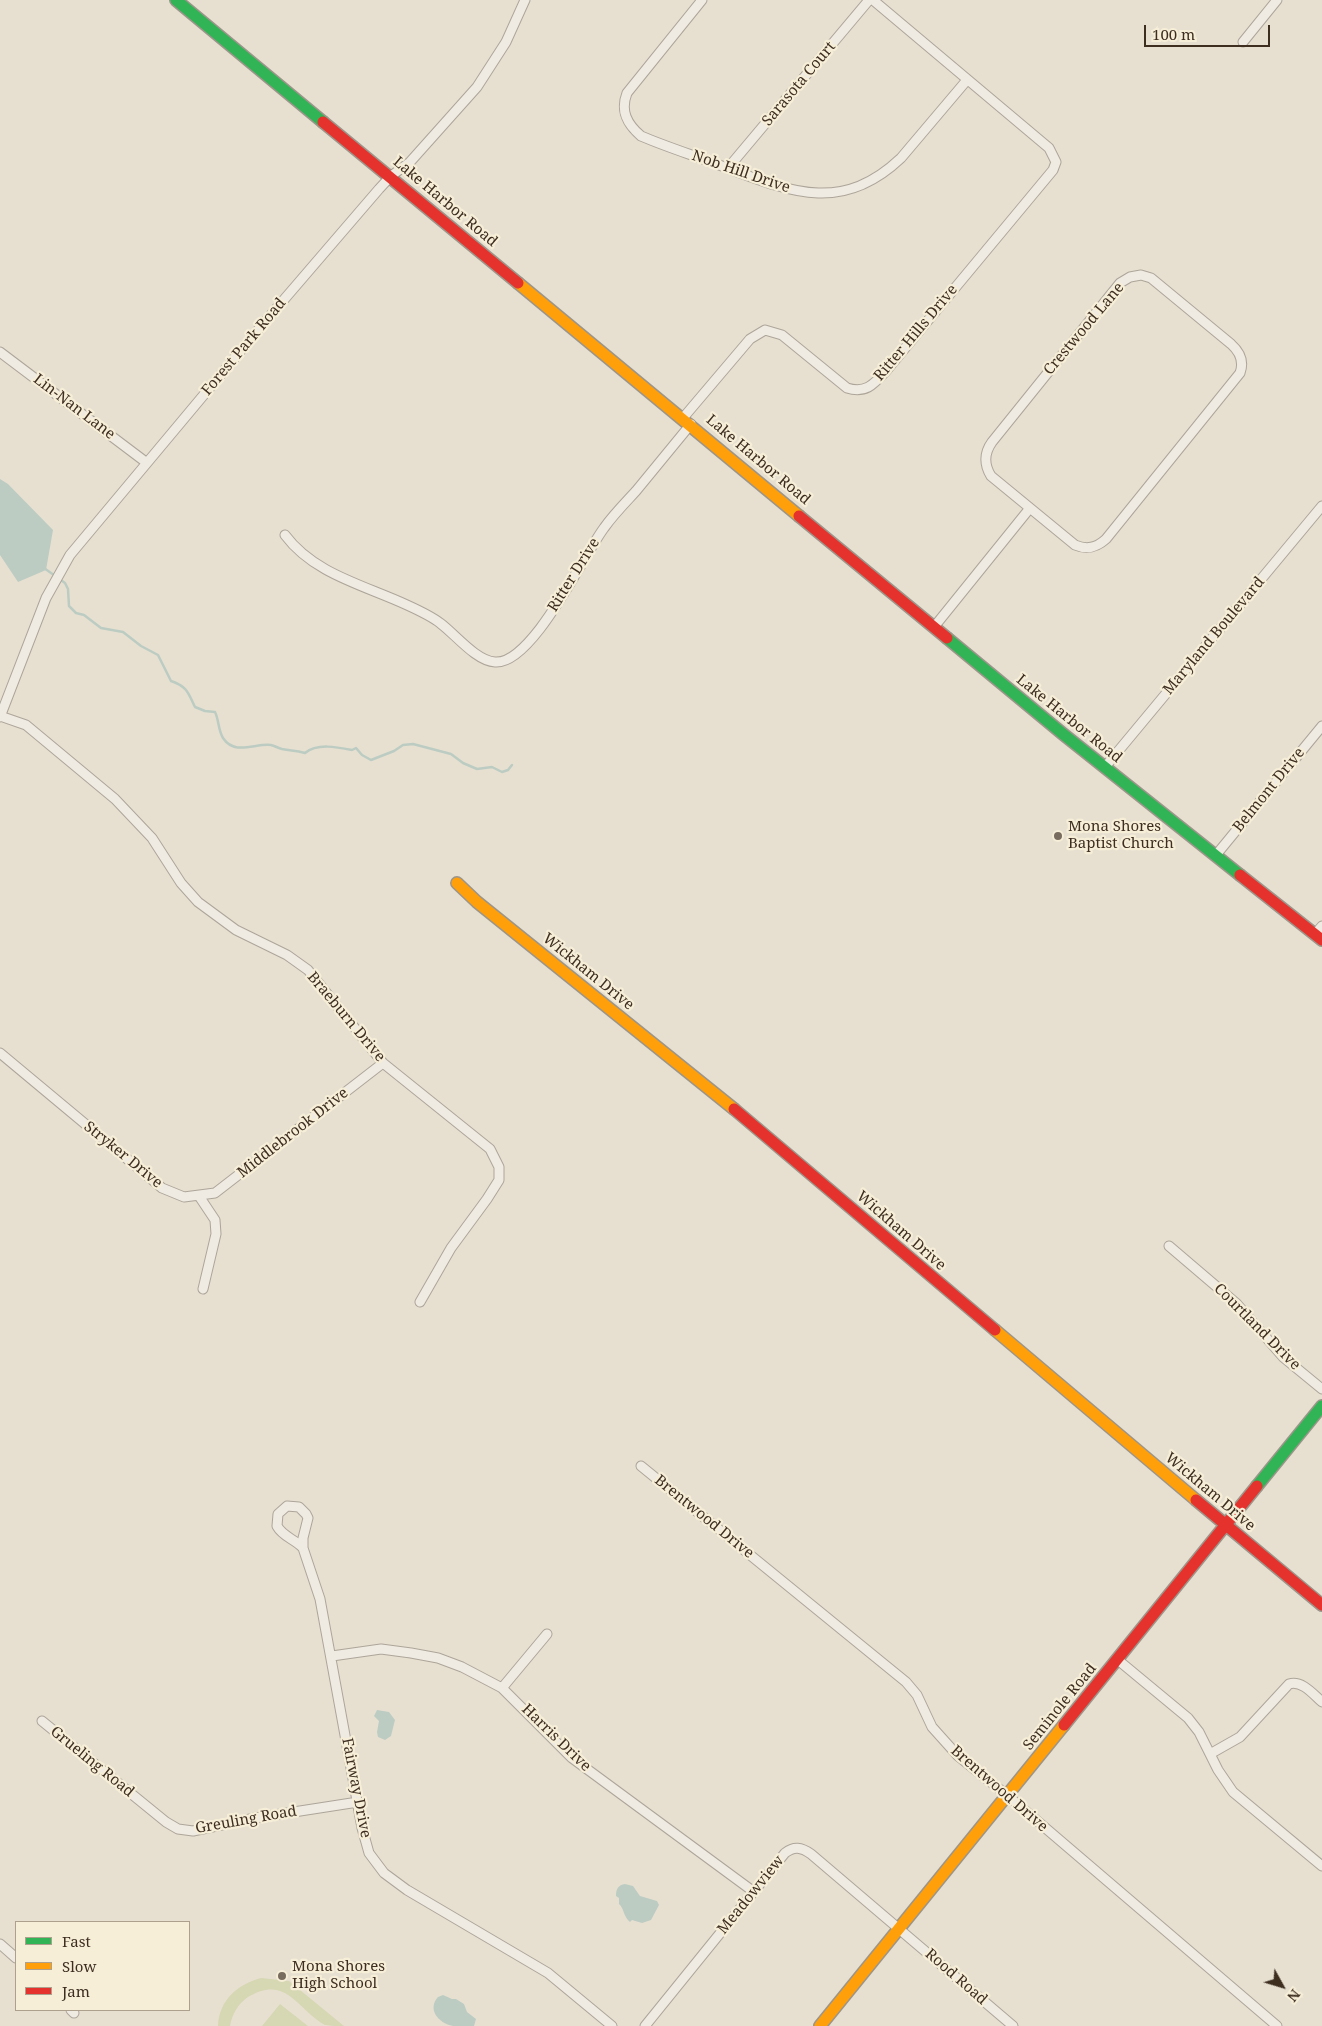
<!DOCTYPE html>
<html>
<head>
<meta charset="utf-8">
<style>
	body { margin:0 }
	#map { position:relative; width:1322px; height:2026px; overflow:hidden; background:#e7e0d1; font-family:"Noto Serif",serif }
	canvas { display:block }
	.legend { position:absolute; left:15px; top:1921px; width:175px; height:90px; box-sizing:border-box; background:#f7eed8; border:1px solid #ada18e; margin:0; padding:6px 9px; list-style:none; font-size:15px; color:#3d2e20 }
	.legend li { display:flex; align-items:center; gap:10px; height:25px }
	.legend b { width:25px; border:1px solid #ada18e }
	.north { position:absolute; left:1257px; top:1961px; width:50px; height:50px; -webkit-text-stroke:4px #f7eed8; paint-order:stroke; rotate:129deg; font-size:14px; font-weight:700; line-height:20px; text-align:center; color:#3d2e20 }
	.north::after { content:''; display:block; margin:auto; width:18px; height:22px; background:#3d2e20; clip-path:polygon(50% 0,100% 100%,50% 72%,0 100%) }
	.scale { position:absolute; left:1144px; top:25px; width:126px; height:22px; box-sizing:border-box; border:2px solid #3d2e20; border-top:0; padding-left:6px; font-size:15px; line-height:18px; white-space:nowrap; color:#3d2e20; -webkit-text-stroke:4px #f7eed8; paint-order:stroke }
</style>
</head>
<body>
<div id="map">
<canvas width="1322" height="2026"></canvas>
<ul class="legend">
<li><b style="height:6px;background:#30b455"></b>Fast</li>
<li><b style="height:6px;background:#ff9f0a"></b>Slow</li>
<li><b style="height:6px;background:#e5322d"></b>Jam</li>
</ul>
<div class="north">N</div>
<div class="scale">100 m</div>
</div>
<script>
const g = document.querySelector('canvas').getContext('2d');
g.lineJoin = 'round';
function fillPath(path, color) { g.fillStyle = color; g.fill(path, 'evenodd'); }
function strokePath(path, color, width, dash) { g.strokeStyle = color; g.lineWidth = width; g.lineCap = dash ? 'butt' : 'round'; g.setLineDash(dash || []); g.stroke(path); }
function drawText(font, color, halo, rows, align = 'center') {
  g.font = font + ' "Noto Serif",serif'; g.lineWidth = 4.5; g.setLineDash([]); g.textBaseline = 'middle'; g.strokeStyle = halo; g.fillStyle = color; for (const [text, x, y, turn = 0] of rows) {
    g.save(); g.translate(x, y); g.rotate((+turn || 0) * Math.PI / 180); g.textAlign = isNaN(turn) ? turn : align; if (halo) g.strokeText(text, 0, 0); g.fillText(text, 0, 0); g.restore();
  }
}
const green = new Path2D(`
	M261,1978L289,1981L344,2026C339,2026 330,2026 325,2025C297,2009 286,1974 248,1997C238,2004 232,2014 230,2026H218C219,2000 238,1984 261,1978Z
	M280,2004L308,2026H262Z`);
const water = new Path2D(`
	M0,479L8,484L53,530L46,570L18,582L0,555Z
	M377,1710L389,1712L395,1720L391,1736L385,1740L378,1737L377,1732L379,1721L374,1716Z
	M625,1884L633,1886L640,1896L657,1901L659,1905L651,1920L642,1923L632,1920L630,1922C623,1916 624,1908 619,1904V1898L616,1896C616,1889 618,1885 625,1884Z
	M443,1995L452,1999H456L464,2004L467,2012L476,2019L474,2026C467,2026 459,2026 453,2026C438,2023 427,2009 438,1997Z`);
const stream = new Path2D(`
	M44,568L65,583L68,589L69,606L76,613L84,615L101,628L123,632L141,646L158,655L171,681C188,687 188,693 195,707L205,711L215,712C219,720 218,730 223,738C235,756 255,743 271,745C275,746 278,748 282,749C291,751 295,750 305,753C317,743 337,747 352,750L356,748L362,755L371,760L394,751L403,745L413,744L451,754L463,763L477,769L492,767L502,772L508,770L512,765`);
const street = new Path2D(`
	M702,0L627,93C620,111 627,124 641,136C669,148 699,157 727,168C793,193 843,213 901,158L967,80
	M1243,42L1277,0
	M728,168L869,0
	M1141,275L1151,278L1231,344C1240,352 1244,362 1240,373L1106,539C1096,548 1087,550 1075,545L991,476C984,465 984,453 992,442L1120,283L1130,277Z
	M0,352L147,463
	M683,418L750,339L765,330L782,335L847,388C866,394 874,384 886,371L1053,170L1056,162L1049,148L873,0
	M285,535C314,574 364,585 407,605C418,610 431,616 440,623C455,634 476,661 495,662C532,665 583,556 604,528C613,515 625,503 636,491C654,469 673,446 691,424
	M934,627L1030,508
	M0,716L26,725L115,799L152,838L181,883L198,902L236,930L287,955L308,970L383,1063L490,1149L499,1167V1180L487,1199L451,1248L420,1302
	M0,717L46,598L70,555L263,324L379,189L391,176L410,162L477,87L506,42L525,0
	M1105,767L1322,506
	M1216,855L1322,726
	M1315,934L1322,926
	M0,1053L162,1188L184,1197L215,1193L383,1063
	M199,1196L215,1220L216,1234L203,1289
	M1169,1246L1237,1304L1283,1357L1322,1389
	M641,1466L906,1682L917,1695L932,1727L958,1756L1008,1796L1277,2026
	M303,1548C295,1539 283,1537 277,1526L278,1514L287,1506L299,1507L306,1514L308,1518L303,1538V1548L320,1599L362,1828L369,1853L384,1873L407,1890L548,1973L612,2026
	M332,1656L381,1649L411,1653L438,1658L462,1667L502,1688L572,1758L754,1892
	M1118,1660L1188,1718L1199,1732L1218,1770L1233,1792L1322,1866
	M502,1688L547,1634
	M42,1721L166,1822L178,1829L193,1831L255,1818L358,1802
	M1210,1754L1240,1737L1289,1684C1302,1680 1313,1694 1322,1702
	M0,1944L16,1958
	M71,2010L74,2013
	M645,2026L785,1853C794,1846 801,1847 811,1854L1013,2026`);
const fast = new Path2D(`
	M176,0L323,122
	M947,638L1063,734L1240,875
	M1257,1486L1322,1406`);
const slow = new Path2D(`
	M518,283L799,516
	M457,883L477,902L734,1109
	M995,1330L1196,1500
	M820,2026L1064,1725`);
const jam = new Path2D(`
	M323,122L518,283
	M799,516L947,638
	M1240,875L1322,940
	M734,1109L995,1330
	M1196,1500L1322,1605
	M1064,1725L1257,1486`);
const markers = [
	[1058,836,5,"#786c5e"],
	[282,1976,5,"#786c5e"]
];
const streetNames = [
	["Sarasota Court",799,84,-50],
	["Nob Hill Drive",741,172,19],
	["Lake Harbor Road",445,202,40],
	["Crestwood Lane",1084,329,-50],
	["Ritter Hills Drive",916,333,-50],
	["Forest Park Road",244,347,-50],
	["Lin-Nan Lane",74,407,37],
	["Lake Harbor Road",758,460,40],
	["Ritter Drive",574,575,-58],
	["Maryland Boulevard",1214,636,-50],
	["Lake Harbor Road",1069,719,39],
	["Belmont Drive",1269,790,-51],
	["Wickham Drive",588,972,39],
	["Braeburn Drive",346,1017,50],
	["Middlebrook Drive",293,1133,-38],
	["Stryker Drive",123,1155,39],
	["Wickham Drive",901,1231,41],
	["Courtland Drive",1257,1327,45],
	["Wickham Drive",1210,1492,40],
	["Brentwood Drive",704,1517,39],
	["Seminole Road",1060,1707,-51],
	["Harris Drive",556,1738,44],
	["Grueling Road",92,1762,39],
	["Fairway Drive",356,1788,79],
	["Brentwood Drive",999,1789,41],
	["Greuling Road",246,1820,-10],
	["Meadowview",751,1895,-51],
	["Rood Road",956,1977,41]
];
const poiNames = [
	["Mona Shores",1068,827],
	["Baptist Church",1068,844],
	["Mona Shores",292,1967],
	["High School",292,1984]
];
fillPath(green, '#d6d7b3');
fillPath(water, '#bcccc2');
strokePath(stream, '#bcccc2', 2.5);
strokePath(street, '#ada599', 11);
strokePath(fast, '#9c958a', 14);
strokePath(slow, '#9c958a', 14);
strokePath(jam, '#9c958a', 14);
strokePath(street, '#efebe3', 9);
strokePath(fast, '#30b455', 11);
strokePath(slow, '#ff9f0a', 11);
strokePath(jam, '#e5322d', 11);
for (const [x, y, r, color] of markers) { const dot = new Path2D(); dot.arc(x, y, r, 0, 2 * Math.PI); g.fillStyle = color; g.fill(dot); strokePath(dot, '#f7eed8', 2); }
drawText('15px', '#3d2e20', '#f7eed8', streetNames);
drawText('15px', '#3d2e20', '#f7eed8', poiNames, 'left');
</script>
</body>
</html>
